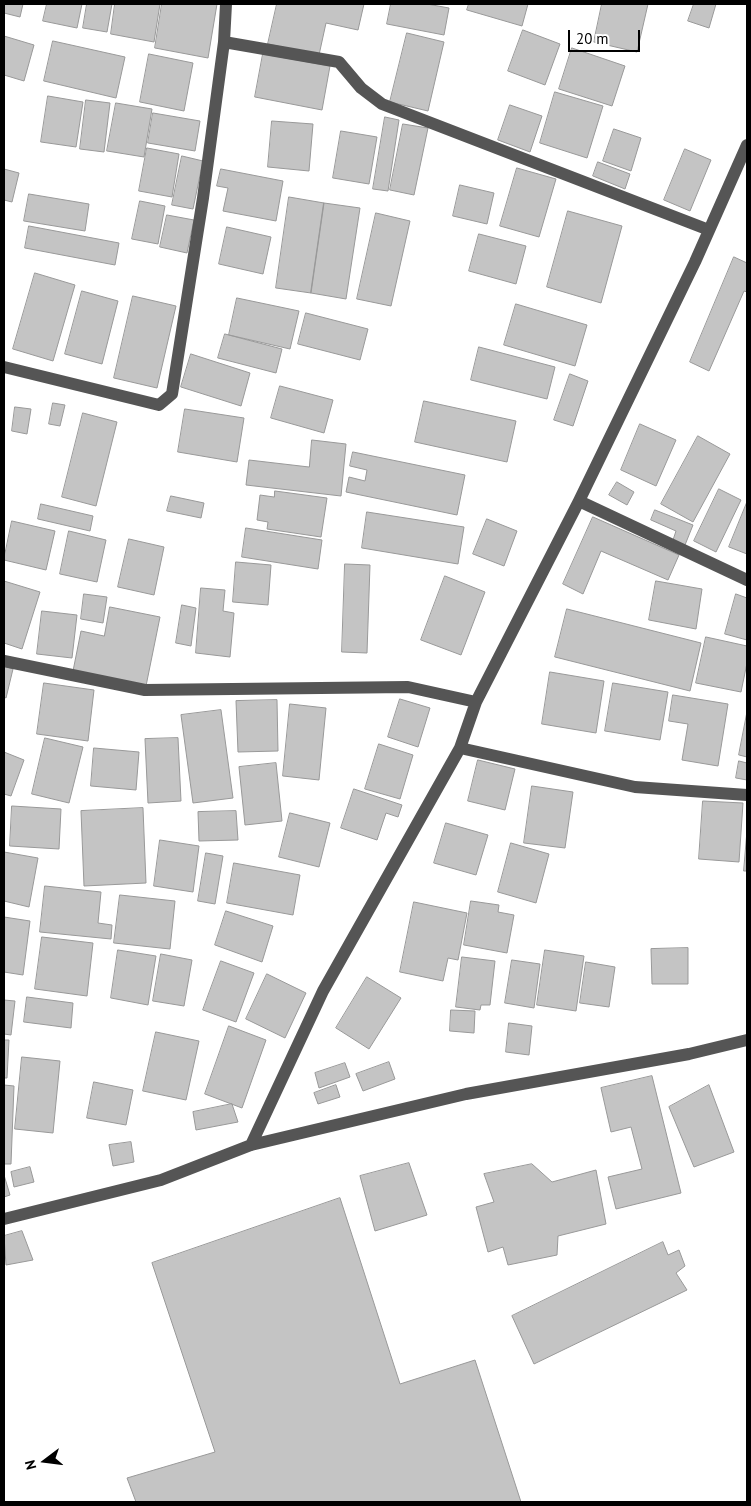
<!DOCTYPE html>
<html>
<head>
<meta charset="utf-8">
<style>
	body { margin:0 }
	#map { position:relative; width:751px; height:1506px; overflow:hidden; background:#fff; font-family:"PT Sans",sans-serif }
	canvas { display:block }
	.frame { position:absolute; inset:0; border:5px solid #000; pointer-events:none }
	.north { position:absolute; left:20px; top:1436px; width:50px; height:50px; -webkit-text-stroke:4px #fff; paint-order:stroke; rotate:255deg; font-size:14px; font-weight:700; line-height:20px; text-align:center; color:#000 }
	.north::after { content:''; display:block; margin:auto; width:18px; height:22px; background:#000; clip-path:polygon(50% 0,100% 100%,50% 72%,0 100%) }
	.scale { position:absolute; left:568px; top:30px; width:72px; height:22px; box-sizing:border-box; border:2px solid #000; border-top:0; padding-left:6px; font-size:15px; line-height:18px; white-space:nowrap; color:#000; -webkit-text-stroke:4px #fff; paint-order:stroke }
</style>
</head>
<body>
<div id="map">
<canvas width="751" height="1506"></canvas>
<div class="frame"></div>
<div class="north">N</div>
<div class="scale">20 m</div>
</div>
<script>
const g = document.querySelector('canvas').getContext('2d');
g.lineJoin = 'round';
function fillPath(path, color) { g.fillStyle = color; g.fill(path, 'evenodd'); }
function strokePath(path, color, width, dash) { g.strokeStyle = color; g.lineWidth = width; g.lineCap = dash ? 'butt' : 'round'; g.setLineDash(dash || []); g.stroke(path); }
const building = new Path2D(`
	M4,4H23L20,17L4,13Z
	M47,4H82L77,28L43,21Z
	M87,4H112L107,32L83,28Z
	M115,4H160L154,42L111,34Z
	M162,4H217L208,58L155,48Z
	M277,4H364L358,30L326,23L319,55L268,44Z
	M391,4H427L449,8L444,35L387,24Z
	M469,4H528L522,26L467,10Z
	M602,4H648L637,52L594,42Z
	M694,4H716L709,28L688,21Z
	M523,30L560,44L545,85L508,71Z
	M407,33L444,42L428,111L390,102Z
	M4,36L34,45L24,81L4,75Z
	M53,41L125,57L116,98L44,81Z
	M572,48L625,66L612,106L559,89Z
	M149,54L193,63L184,111L140,102Z
	M263,54L330,66L322,110L255,97Z
	M555,92L603,106L587,158L540,143Z
	M48,96L83,102L76,147L41,142Z
	M86,100L110,103L104,152L80,149Z
	M116,103L152,109L144,157L107,151Z
	M510,105L542,116L530,152L498,140Z
	M153,113L200,121L195,151L148,143Z
	M385,117L399,120L388,191L373,189Z
	M272,121L313,124L309,171L268,167Z
	M403,124L428,128L414,195L390,190Z
	M614,129L641,138L631,171L603,161Z
	M341,131L377,137L369,184L333,178Z
	M147,148L179,154L172,197L139,191Z
	M685,149L711,160L690,211L664,200Z
	M182,156L203,161L193,209L172,205Z
	M598,162L630,174L625,189L593,176Z
	M517,168L556,179L539,237L500,226Z
	M4,169L19,173L12,202L4,200Z
	M221,169L283,181L276,221L223,211L228,188L217,186Z
	M460,185L494,193L487,224L453,216Z
	M29,194L89,204L85,231L24,221Z
	M289,197L324,203L311,293L276,288Z
	M140,201L165,206L158,244L132,239Z
	M324,203L360,208L346,299L311,293Z
	M568,211L622,226L601,303L547,287Z
	M376,213L410,221L391,306L357,299Z
	M167,215L194,220L187,253L160,247Z
	M29,226L119,243L115,265L25,248Z
	M227,227L271,237L263,274L219,264Z
	M479,234L526,246L516,284L469,271Z
	M734,257L747,263V292L744,291L709,371L690,362Z
	M35,273L75,285L53,361L13,349Z
	M82,291L118,301L102,364L65,354Z
	M133,296L176,306L157,388L114,378Z
	M237,298L299,311L290,349L229,335Z
	M516,304L587,325L575,366L504,345Z
	M306,313L368,329L360,360L298,344Z
	M225,334L282,349L276,373L218,358Z
	M479,347L555,367L547,399L471,380Z
	M191,354L250,373L241,406L181,387Z
	M570,374L588,381L573,426L554,420Z
	M280,386L333,400L324,433L271,418Z
	M424,401L516,421L507,462L415,442Z
	M53,403L65,405L60,426L49,424Z
	M15,407L31,409L27,434L12,431Z
	M185,409L244,418L237,462L178,452Z
	M83,413L117,422L96,506L62,497Z
	M640,424L676,440L656,486L621,470Z
	M698,436L730,454L693,522L661,504Z
	M312,440L346,444L341,496L246,485L249,460L309,467Z
	M353,452L465,475L457,515L346,492L349,477L365,481L367,470L350,466Z
	M617,482L634,492L627,505L609,495Z
	M719,489L741,500L716,552L694,541Z
	M275,491L327,498L321,537L267,529L268,522L257,520L260,495L274,497Z
	M171,496L204,503L201,518L167,511Z
	M747,502V554L729,547Z
	M41,504L93,516L90,531L38,519Z
	M655,510L693,525L685,545L673,540L676,531L651,520Z
	M367,512L464,527L458,564L362,548Z
	M593,517L679,555L668,580L601,551L583,594L563,584Z
	M487,519L517,531L504,566L473,554Z
	M12,521L55,531L46,570L4,560Z
	M246,528L322,540L318,569L242,557Z
	M69,531L106,540L97,582L60,574Z
	M129,539L164,547L154,595L118,587Z
	M236,562L271,565L268,605L233,602Z
	M345,564L370,565L367,653L342,652Z
	M445,576L485,592L461,655L421,640Z
	M4,581L40,592L22,649L4,643Z
	M656,581L702,589L696,629L649,620Z
	M201,588L225,590L223,611L234,613L230,657L196,653Z
	M84,594L107,597L103,623L81,619Z
	M736,594L747,598V640L725,634Z
	M182,605L196,608L191,646L176,643Z
	M110,607L160,617L146,686L73,671L81,631L104,636Z
	M567,609L701,643L690,691L555,657Z
	M42,611L77,615L72,658L37,654Z
	M706,637L747,646V663L741,692L696,683Z
	M4,666L13,669L6,698L4,697Z
	M550,672L604,681L596,733L542,724Z
	M44,683L94,690L88,741L37,734Z
	M613,683L668,692L660,740L605,731Z
	M673,695L728,704L718,766L682,760L688,724L669,721Z
	M400,699L430,708L418,747L388,737Z
	M277,700L278,751L238,752L236,701Z
	M290,704L326,708L319,780L283,776Z
	M221,710L233,798L193,803L181,715Z
	M747,712V757L739,755Z
	M45,738L83,747L69,803L32,794Z
	M178,738L181,801L148,803L145,739Z
	M379,744L413,755L400,799L365,789Z
	M94,748L139,752L136,790L91,786Z
	M4,752L24,760L11,796L4,794Z
	M478,760L515,769L505,810L468,801Z
	M739,761L747,763V780L736,778Z
	M276,763L282,821L245,825L239,767Z
	M532,786L573,792L565,848L524,843Z
	M354,789L402,805L398,817L386,813L377,840L341,828Z
	M703,801L743,803L739,862L699,859Z
	M12,806L61,809L59,849L10,846Z
	M143,808L146,883L84,886L81,811Z
	M236,811L238,840L199,841L198,812Z
	M290,813L330,823L319,867L279,857Z
	M446,823L488,835L476,875L434,863Z
	M747,831V871H744Z
	M160,840L199,846L193,892L154,886Z
	M511,843L549,854L536,903L498,892Z
	M4,852L38,858L29,907L4,901Z
	M206,853L223,856L215,904L198,901Z
	M234,863L300,875L293,915L227,903Z
	M45,886L101,892L98,923L112,925L111,939L40,932Z
	M120,895L175,901L170,949L114,943Z
	M471,901L499,905L498,912L514,915L507,953L464,945Z
	M414,902L467,913L458,960L448,958L443,981L400,972Z
	M226,911L273,926L262,962L215,945Z
	M4,917L30,921L23,975L4,972Z
	M42,937L93,943L87,996L35,989Z
	M688,948V984H652L651,949Z
	M118,950L156,956L148,1005L111,998Z
	M545,950L584,956L576,1011L537,1005Z
	M161,954L192,960L184,1006L153,1001Z
	M462,957L495,961L490,1005H481L480,1010L456,1007Z
	M512,960L540,964L534,1008L505,1003Z
	M221,961L254,973L236,1022L203,1010Z
	M586,962L615,967L609,1007L580,1003Z
	M267,974L306,993L285,1038L246,1019Z
	M367,977L401,998L369,1049L336,1028Z
	M27,997L73,1003L71,1028L24,1022Z
	M4,1000L15,1001L11,1035L4,1034Z
	M451,1010L475,1011L474,1033L450,1031Z
	M509,1023L532,1026L529,1055L506,1052Z
	M229,1026L266,1040L242,1108L205,1094Z
	M156,1032L199,1041L186,1100L143,1091Z
	M4,1040H9L7,1078H4Z
	M22,1057L60,1061L53,1133L15,1129Z
	M389,1062L395,1079L363,1091L356,1074Z
	M345,1063L350,1077L319,1088L315,1073Z
	M652,1076L681,1193L616,1209L608,1177L642,1169L631,1127L611,1132L601,1088Z
	M94,1082L133,1090L126,1125L87,1118Z
	M4,1085L14,1086L11,1164H4Z
	M336,1085L340,1097L318,1104L314,1093Z
	M709,1085L734,1152L694,1167L669,1107Z
	M232,1104L238,1122L196,1130L193,1112Z
	M131,1142L134,1162L113,1166L109,1145Z
	M409,1163L427,1215L375,1231L360,1176Z
	M532,1164L552,1182L596,1170L606,1224L558,1236L557,1255L508,1265L503,1247L488,1252L476,1207L494,1202L484,1174Z
	M30,1167L34,1182L14,1187L11,1172Z
	M4,1175L10,1195L4,1197Z
	M340,1198L400,1384L475,1360L521,1502H136L127,1478L215,1452L152,1263Z
	M22,1231L33,1260L6,1265L4,1236Z
	M663,1242L668,1255L679,1250L685,1266L676,1273L687,1290L534,1364L512,1316Z`);
const minor = new Path2D(`
	M224,42L339,62L361,88L382,104L709,230
	M4,367L159,405L172,394L203,198L224,42L226,4
	M579,501L747,580
	M4,661L145,690L408,687L476,702
	M460,748L635,787L747,795
	M251,1145L323,991L460,748L476,702L579,501L695,262L747,145
	M4,1219L161,1180L251,1145L466,1094L689,1054L747,1040`);
fillPath(building, '#c4c4c4');
strokePath(building, '#999', 1);
strokePath(minor, '#555', 12);
</script>
</body>
</html>
